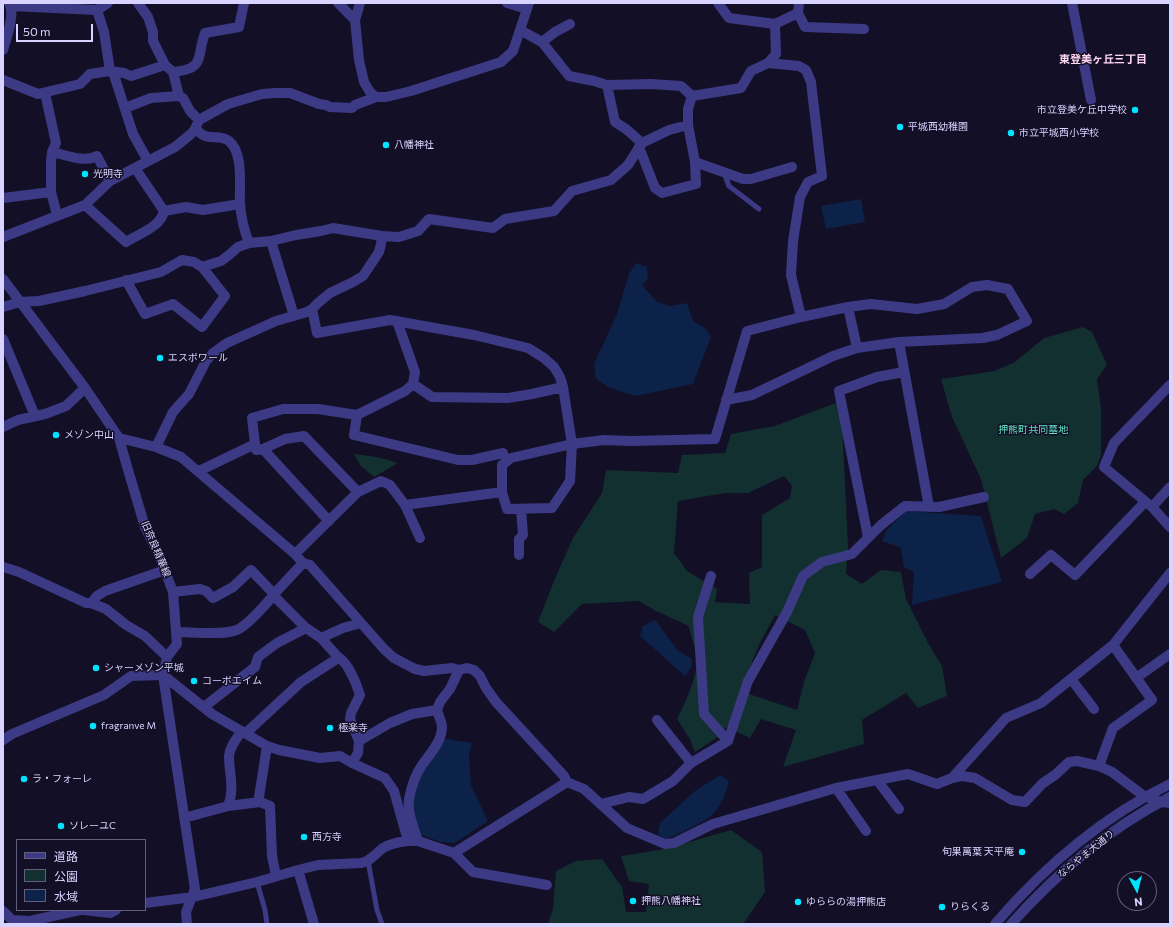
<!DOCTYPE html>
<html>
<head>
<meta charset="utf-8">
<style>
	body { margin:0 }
	#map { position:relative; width:1173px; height:927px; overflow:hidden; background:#130f26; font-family:Commissioner,"Noto Sans JP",sans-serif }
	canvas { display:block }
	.frame { position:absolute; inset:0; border:4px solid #d9d4ff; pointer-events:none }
	.legend { position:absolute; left:16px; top:839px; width:130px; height:72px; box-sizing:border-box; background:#130f26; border:1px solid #625e7d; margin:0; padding:5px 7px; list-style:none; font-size:12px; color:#d9d4ff }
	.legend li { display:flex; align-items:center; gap:8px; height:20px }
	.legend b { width:20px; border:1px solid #625e7d }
	.north { position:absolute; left:1117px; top:871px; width:40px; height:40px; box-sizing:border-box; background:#130f26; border:1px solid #625e7d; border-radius:50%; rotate:173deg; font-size:11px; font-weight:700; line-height:16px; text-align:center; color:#d9d4ff }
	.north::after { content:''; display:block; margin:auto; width:14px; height:18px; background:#00e5ff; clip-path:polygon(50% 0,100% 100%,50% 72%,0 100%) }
	.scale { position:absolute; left:16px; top:24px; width:77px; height:18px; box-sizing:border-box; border:2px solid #d9d4ff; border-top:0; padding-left:5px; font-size:12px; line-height:14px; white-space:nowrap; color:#d9d4ff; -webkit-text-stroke:3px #130f26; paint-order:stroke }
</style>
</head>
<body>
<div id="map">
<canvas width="1173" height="927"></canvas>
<div class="frame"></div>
<ul class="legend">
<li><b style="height:5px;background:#3d3a85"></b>道路</li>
<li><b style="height:11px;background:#12302f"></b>公園</li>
<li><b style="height:11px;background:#0c2248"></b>水域</li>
</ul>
<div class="north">N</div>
<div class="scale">50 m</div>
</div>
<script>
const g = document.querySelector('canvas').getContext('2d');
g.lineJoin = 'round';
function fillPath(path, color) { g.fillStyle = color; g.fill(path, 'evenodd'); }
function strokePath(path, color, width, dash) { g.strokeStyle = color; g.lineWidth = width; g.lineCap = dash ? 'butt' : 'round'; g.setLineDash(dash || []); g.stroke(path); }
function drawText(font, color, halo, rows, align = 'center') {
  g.font = font + ' Commissioner,"Noto Sans JP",sans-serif'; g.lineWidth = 3; g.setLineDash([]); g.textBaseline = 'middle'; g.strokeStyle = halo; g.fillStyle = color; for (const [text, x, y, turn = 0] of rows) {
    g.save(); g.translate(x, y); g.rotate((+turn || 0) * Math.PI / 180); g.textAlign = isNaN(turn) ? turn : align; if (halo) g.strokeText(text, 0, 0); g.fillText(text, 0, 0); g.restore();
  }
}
const green = new Path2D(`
	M1083,327L1092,332L1107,365L1097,379L1101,409V455L1097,466L1083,480L1078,503L1064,514L1054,509L1035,514L1027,538L1001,558L981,479L952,417L941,379L995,371L1015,362L1044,338Z
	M841,401L848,547L846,574L862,584L881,570L901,572L906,599L928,643L942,666L947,696L918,708L906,693L862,720L864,744L783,767L796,730L761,719L750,738L726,727L721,735L695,752L690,739L677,719C685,703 697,678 697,660C696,649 691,637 689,626L656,611L639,601L582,604L554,632L538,622L554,581L573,538L602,493L606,470L678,473L682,455L725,453L731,434L775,426ZM784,476L792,486L790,498L762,515V567L749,573L750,604L715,602L717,589L687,571L674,553L678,501L725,493H748ZM775,615L805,630L815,653L804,682L797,710L740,691L759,645Z
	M354,454L377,457L398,463L374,477L361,466Z
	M731,830L762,852L765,892L743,924H548L553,908L556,871L576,861L602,859L622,887L626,912H646L649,884L629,881L621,856L665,849Z`);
const water = new Path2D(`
	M861,199L865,222L826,229L821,206Z
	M636,263L647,267L648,279L642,285L657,302L670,306L687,303L693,321L706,329L711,337L693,384L635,396L608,387L596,379L594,364L617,314L629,274Z
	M906,511L981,516L1002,582L912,605L914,572L904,567L901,548L882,541L886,531Z
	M655,620L678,651L691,658L692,666L685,676L640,636L643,626Z
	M441,738L472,743L469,755L471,785L488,821L455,843L441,842L421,835L411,810L412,787Z
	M721,775L729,782C726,793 721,806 712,815C704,823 676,835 665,839L658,834L660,823L696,790Z`);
const service = new Path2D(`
	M724,173L729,186L759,209
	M368,861L377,910L382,924
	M257,882L265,910L267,924`);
const minor = new Path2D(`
	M138,3L148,17L153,32V41L165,65
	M338,3L355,20L359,60L364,82L370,92L376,97H386L411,91L501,62L513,51L529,3
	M507,3L527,9
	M718,3L729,18L775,24
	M1072,3L1091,100
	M11,6L97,10L108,3
	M97,10L104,32L110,71L114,75L133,134L148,161
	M798,13L805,27L864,29
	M355,20L360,3
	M520,30L542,42L569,76L594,81L607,85L651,84L681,86L692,96L741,88L751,71L768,63L776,54L775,24L798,13L799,3
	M542,42L555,32L570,24
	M3,50C6,39 16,13 9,3
	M768,63L799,66L806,70L811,82L822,176L808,182L800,197L793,241L791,275L801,317
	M173,72L179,96L183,98L190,111L199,120
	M3,80L38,94L80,84L90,74L110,71L124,73L131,76L165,65L173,72C206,69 196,57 205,33L239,27L244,3
	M607,85L615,122L626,129L642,143
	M45,93L56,143L52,152L51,161V192L57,215
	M125,108L151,98L179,96
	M195,129C198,131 202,135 205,136C214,139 221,135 229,141C244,153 239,187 240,204C241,217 244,230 249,243
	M639,147L655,188L662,193L696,184L695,162L688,125
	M52,152C66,155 84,163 97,156L110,181
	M695,162L743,179H751L792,167
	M135,168L164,211
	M3,198L51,192
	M85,205L126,242C138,234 161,227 164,211L186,207L203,210L240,204
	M3,237L85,205L110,181L175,147L191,134L195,129L199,120L228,104L262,94L275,93H290L319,104L326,105L330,107L352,108L355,105L376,97
	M271,241L294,316
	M3,279L85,388L119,438L126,463L145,527L159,555L173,592L177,644L167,657L163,675L195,889L186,912L187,924
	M126,280L145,314L173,304L202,327L225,296L202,267
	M3,307L20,302L39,301L85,291L161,272L182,260L194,262L202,267L221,261L229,255L238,247L249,243L271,241L296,235L321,231L333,228L382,236L399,237L418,231L429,219L493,228L505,219L554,211L572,191L611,180L628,165L642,143L669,130L688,125V109L692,96
	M848,307L857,348
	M312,309L317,333L390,320L474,335L528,348L544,358L554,367L560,377L563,387L572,444L570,481L552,508L507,509L502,492L405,505
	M3,339L35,416
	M899,342L929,507
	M413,384L432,397L508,398L532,394L563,387
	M1170,385L1114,443L1104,467L1152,507L1170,527
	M357,415L354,435L458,460H472L503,453
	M3,427L18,420L45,414L66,406L85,388
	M119,438L156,447L181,457L295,554L303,563L310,565L384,649L394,658L415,669L424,671L452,668L459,670L467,668L474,670L480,676L486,688L496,702L564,776L567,782L584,789L627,828L665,844L674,843L713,824L836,788L908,774L937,784L952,778L962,776L975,778L1012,800L1025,802L1043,783L1055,775L1069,762L1077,761L1099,766L1112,772L1144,796L1161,802L1170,803
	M156,447L173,412L189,394L206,361L213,353L227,343L276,321L307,312L312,309L318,303L330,293L353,282L363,276L379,252L381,244L382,236
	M263,449L285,439L304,436L358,492
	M199,471L255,444
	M502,492V465L511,458L572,444L604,440L632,441L715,439L747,331L801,317L848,307L871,304L917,309L944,304L972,287L987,285L1008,289L1027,321L997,335L983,338L899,342L857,348L833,356L752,395L726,400
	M1152,507L1170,487
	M329,521L263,449L256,450L255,444L252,418L283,409H318L357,415L405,391L413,384L415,372L397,321
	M868,537L839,391L877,377L904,372
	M295,554L358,492L381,481L390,485L405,505L420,538
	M519,555V539L523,535L521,509
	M3,567L19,572L86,603H91L106,609L126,625L145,636L167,657
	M1030,574L1051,555L1075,575L1145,502
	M711,576L698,617L704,714L728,741
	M173,592L200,589L206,591L213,598L233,587L251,570L274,594L275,597L306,628L321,638L338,657L335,660L301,682L246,733
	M91,603L97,596L105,591L165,570
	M177,632C192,632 226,636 239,629C252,621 262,608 273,596L274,594L303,563
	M321,638L343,628L361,623
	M338,657C348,662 357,685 360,695L351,713L350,719L359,741
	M1136,678L1170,654
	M1071,679L1094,709
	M204,707L255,667L258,657L277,643L306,628
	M657,720L691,763
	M3,740L12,734L104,695L131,676L163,675L212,714L267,746L279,750L320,758L340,756L352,763L385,778L394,791L408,841H418L454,853L567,782
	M267,746L259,797L260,802L270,806L272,856L276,876
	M352,763L358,753L359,741L390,723L412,714L437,710
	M1099,766L1113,728L1152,700L1113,645
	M952,778L1006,718L1041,703L1113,645L1170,573
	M877,780L899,809
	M836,788L866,831
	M601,804L629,797L643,799L673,781L691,763L728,741L748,681L787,612L803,576L822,562L852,554L881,525L905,506L939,507L984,497
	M228,806C235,789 229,773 229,756C230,746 237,738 242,731
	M184,818L228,806L260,802
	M418,841C414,828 407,813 409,799C411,788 416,774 422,765C430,754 442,741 442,727C442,722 438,715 437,710L440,702L450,689L459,670
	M454,853L473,872L547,885
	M145,903L193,897L257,882L298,870
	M84,910L110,913L116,910
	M3,911L12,920L13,924
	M12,920L30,921L80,910
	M314,924L298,870L318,865L361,863C371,861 375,854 383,848C391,843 399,842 408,841`);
const tertiary = new Path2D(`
	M995,924C1044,867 1102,817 1170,784
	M1011,924C1058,872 1108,829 1170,797`);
const markers = [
	[1135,110,4,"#00e5ff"],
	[900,127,4,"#00e5ff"],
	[1011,133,4,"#00e5ff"],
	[386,145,4,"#00e5ff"],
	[85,174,4,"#00e5ff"],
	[160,358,4,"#00e5ff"],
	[56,435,4,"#00e5ff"],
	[96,668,4,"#00e5ff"],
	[194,681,4,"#00e5ff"],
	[93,726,4,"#00e5ff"],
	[330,728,4,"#00e5ff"],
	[24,779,4,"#00e5ff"],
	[61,826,4,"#00e5ff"],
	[304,837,4,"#00e5ff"],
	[1022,852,4,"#00e5ff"],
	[633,901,4,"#00e5ff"],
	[798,902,4,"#00e5ff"],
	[942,907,4,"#00e5ff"]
];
const poiNames = [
	["市立登美ケ丘中学校",1127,110,"right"],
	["平城西幼稚園",908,127],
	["市立平城西小学校",1019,133],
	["八幡神社",394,145],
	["光明寺",93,174],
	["エスポワール",168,358],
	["メゾン中山",64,435],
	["シャーメゾン平城",104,668],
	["コーポエイム",202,681],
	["fragranve M",101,726],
	["極楽寺",338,728],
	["ラ・フォーレ",32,779],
	["ソレーユC",69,826],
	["西方寺",312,837],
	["旬果萬葉 天平庵",1014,852,"right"],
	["押熊八幡神社",641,901],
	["ゆららの湯押熊店",806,902],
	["りらくる",950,907]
];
const parkNames = [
	["押熊町共同墓地",1033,430]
];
const streetNames = [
	["旧奈良精華線",156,549,67],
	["ならやま大通り",1086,854,-39]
];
const neighbourhoodNames = [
	["東登美ヶ丘三丁目",1103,59]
];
fillPath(green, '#12302f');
fillPath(water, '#0c2248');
strokePath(service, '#3d3a85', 5);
strokePath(minor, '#3d3a85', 10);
strokePath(tertiary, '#3d3a85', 10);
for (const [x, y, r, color] of markers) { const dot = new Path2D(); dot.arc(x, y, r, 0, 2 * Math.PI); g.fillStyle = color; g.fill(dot); strokePath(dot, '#130f26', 1.5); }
drawText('10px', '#d9d4ff', '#130f26', poiNames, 'left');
drawText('10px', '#5fe0c0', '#130f26', parkNames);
drawText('10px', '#d9d4ff', '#130f26', streetNames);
drawText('bold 11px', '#ffd6f0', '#130f26', neighbourhoodNames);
</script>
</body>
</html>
